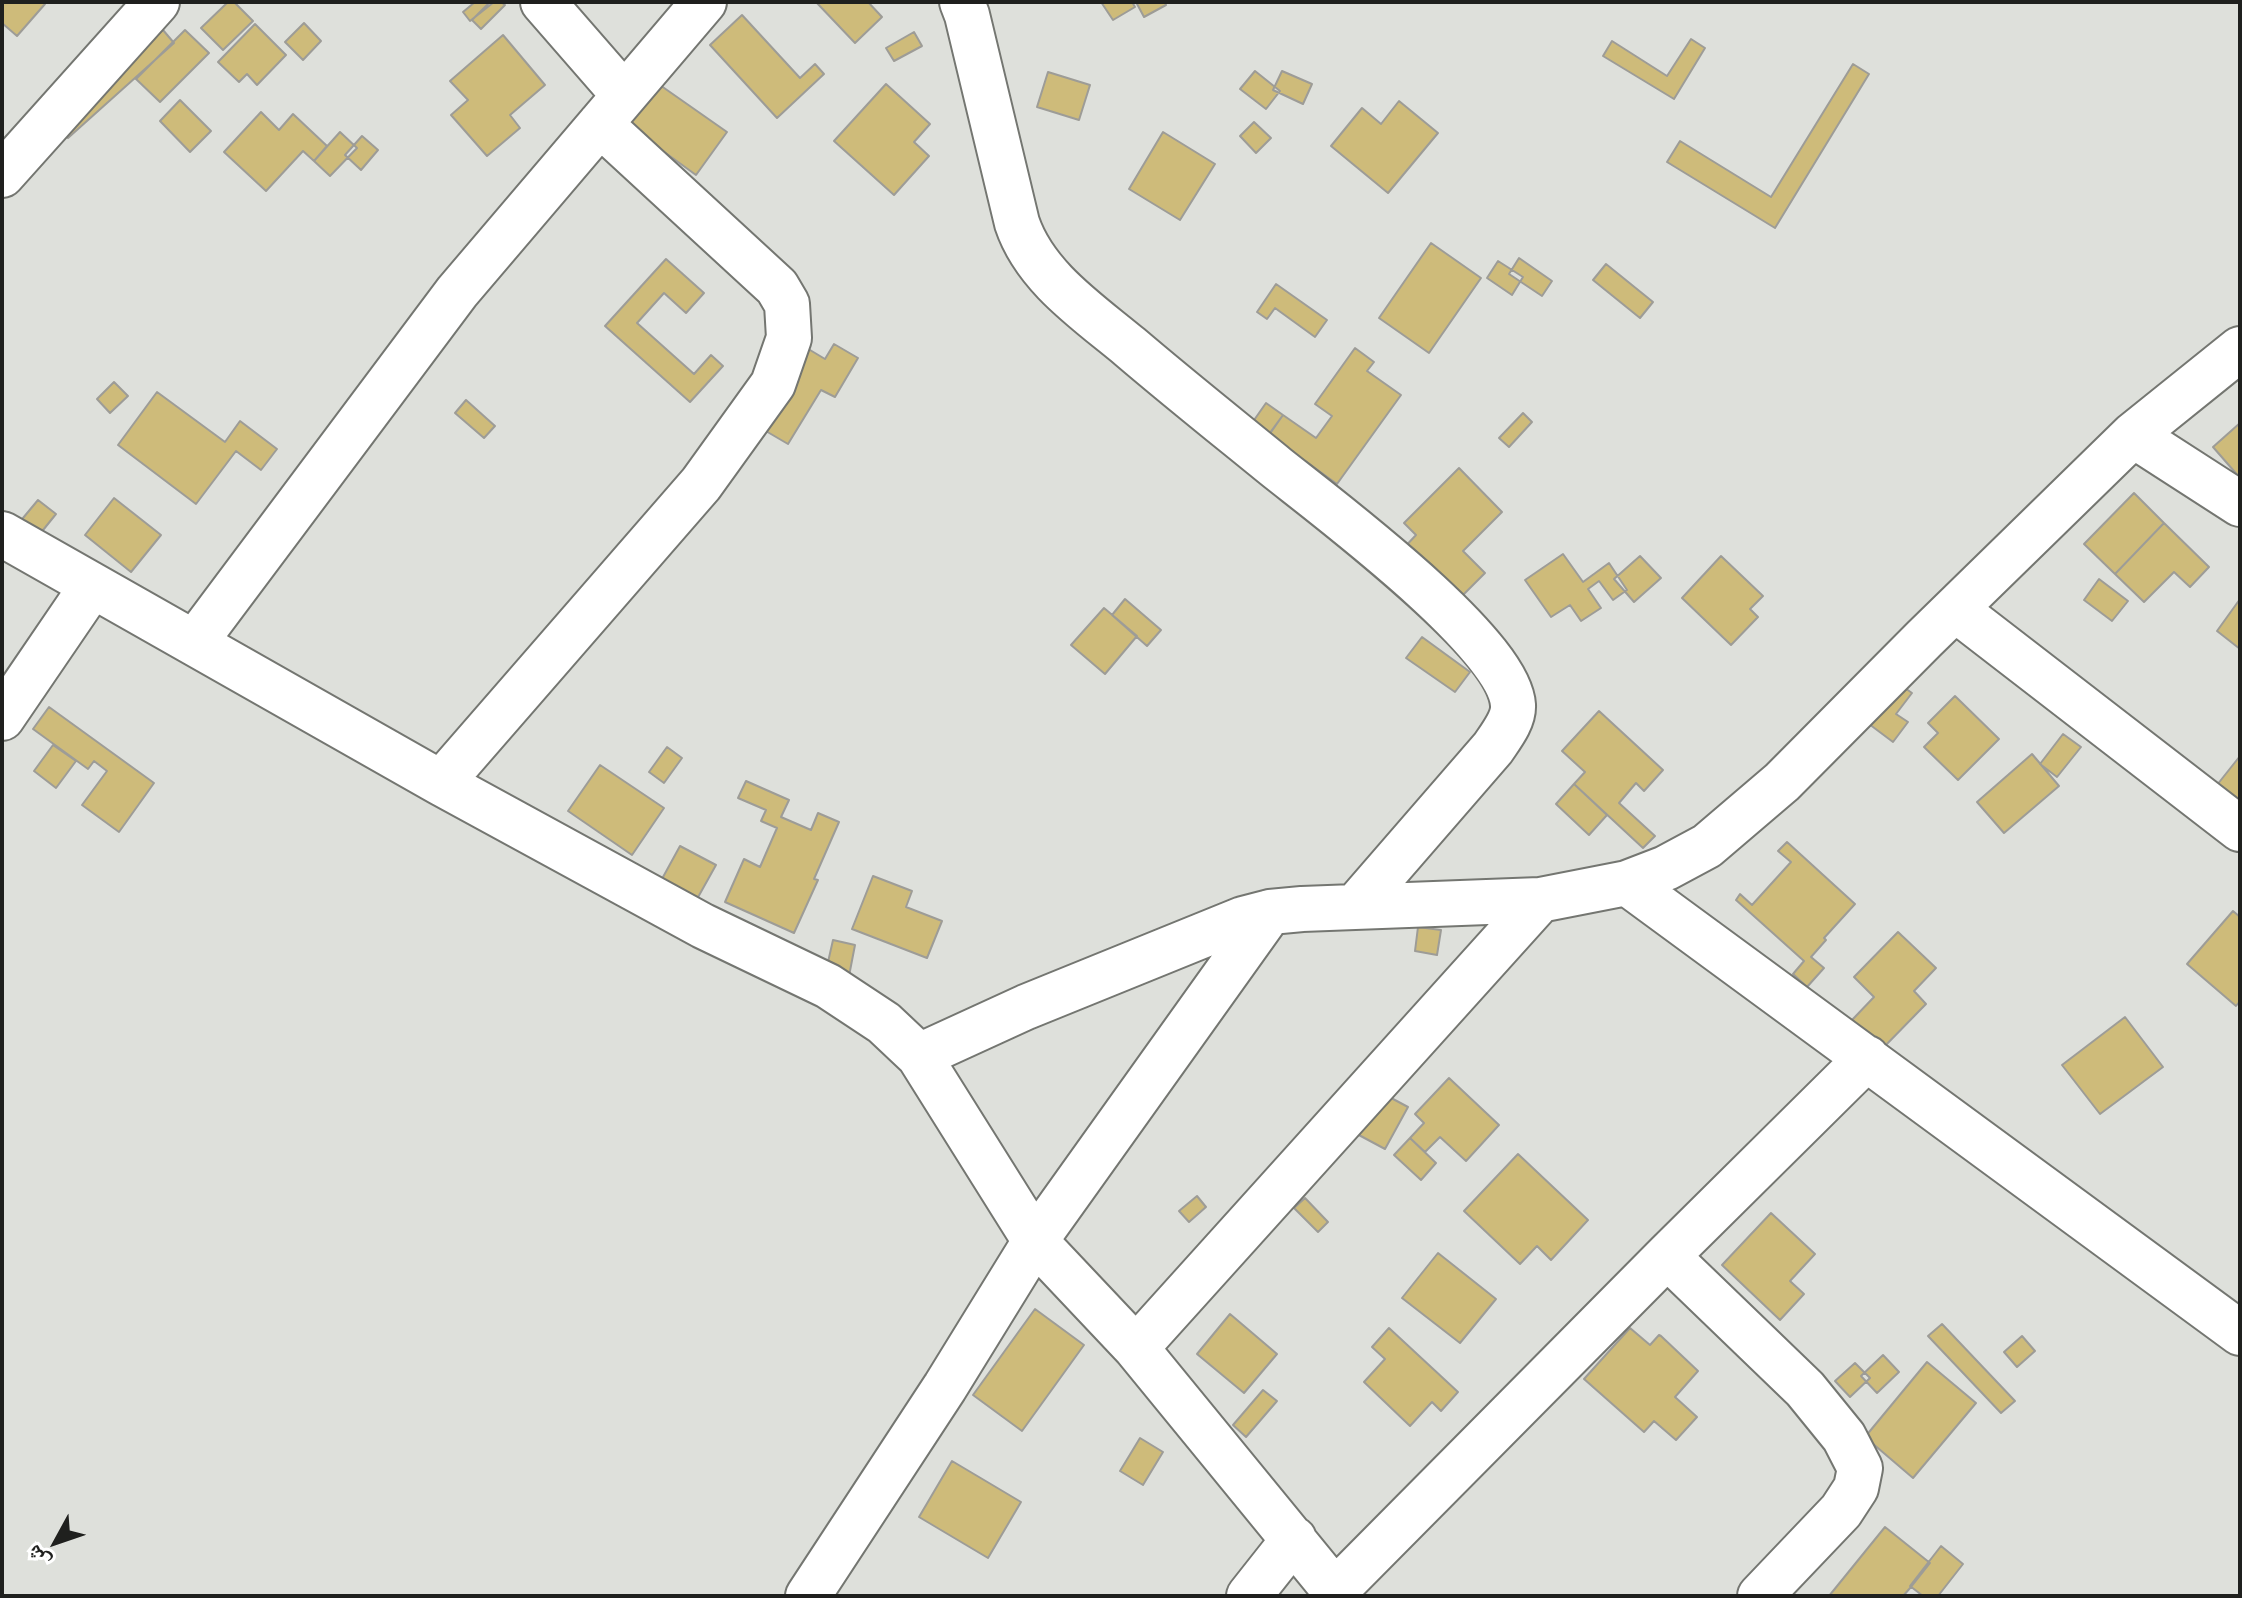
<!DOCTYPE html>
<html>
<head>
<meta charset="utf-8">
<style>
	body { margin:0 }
	#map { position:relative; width:2242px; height:1598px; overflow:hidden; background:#dee0db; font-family:Raleway,"Noto Naskh Arabic",sans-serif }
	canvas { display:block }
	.frame { position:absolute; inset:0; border:4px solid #1f201e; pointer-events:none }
	.north { position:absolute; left:16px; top:1502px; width:80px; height:80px; -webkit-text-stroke:6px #fff; paint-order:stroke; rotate:230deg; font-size:22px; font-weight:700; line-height:32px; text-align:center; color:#1f201e }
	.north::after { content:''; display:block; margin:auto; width:28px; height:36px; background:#1f201e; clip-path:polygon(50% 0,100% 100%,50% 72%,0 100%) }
</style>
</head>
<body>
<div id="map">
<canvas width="2242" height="1598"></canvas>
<div class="frame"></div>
<div class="north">ش</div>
</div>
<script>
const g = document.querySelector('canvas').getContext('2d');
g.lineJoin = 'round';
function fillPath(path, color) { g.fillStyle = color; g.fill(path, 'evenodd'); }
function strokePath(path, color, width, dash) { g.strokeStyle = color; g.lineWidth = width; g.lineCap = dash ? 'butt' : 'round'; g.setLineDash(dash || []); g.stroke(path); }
const building = new Path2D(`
	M2,2H43L45,4L17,36L2,23Z
	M228,2H234L253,21L223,50L201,28Z
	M475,2H494L470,21L463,12Z
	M490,2H501L505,5L481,29L472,20Z
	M816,2H868L882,17L855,43Z
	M1101,2H1132L1135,7L1113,20Z
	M1136,2H1165L1166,5L1144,17Z
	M742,15L800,78L815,64L824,74L777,118L710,45Z
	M304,23L321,41L303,60L285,42Z
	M255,24L286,55L257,85L247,74L239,82L218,62Z
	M163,30L174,43L68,138L57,125Z
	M185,30L209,53L160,102L136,79Z
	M914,32L922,46L894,61L886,48Z
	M503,35L545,85L510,115L520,128L487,156L451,115L468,100L450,81Z
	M1691,39L1705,48L1674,99L1603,56L1612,41L1667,76Z
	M1853,64L1869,74L1775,228L1667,162L1680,141L1771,197Z
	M1255,71L1280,91L1266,109L1240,89Z
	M1282,71L1312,84L1303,104L1273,90Z
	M1048,72L1090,85L1079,120L1037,107Z
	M657,83L727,132L696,175L627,125Z
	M886,84L930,124L914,142L929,156L894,195L834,141Z
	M180,100L211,131L190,152L160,121Z
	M1399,101L1438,133L1388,193L1331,146L1362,108L1381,124Z
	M261,112L279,130L293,114L327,146L314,161L303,151L266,191L224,152Z
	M1254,122L1271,138L1256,153L1240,136Z
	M340,132L357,148L330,176L314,161Z
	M1163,132L1215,164L1180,220L1129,189Z
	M362,136L378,150L361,170L345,155Z
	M1431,243L1481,278L1429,353L1379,318Z
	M1519,258L1552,281L1542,296L1509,274Z
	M666,259L704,293L686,313L664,293L637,323L694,374L711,355L723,366L690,402L605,326Z
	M1498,261L1523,277L1512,295L1487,278Z
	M1606,264L1653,302L1640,318L1593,280Z
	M1276,284L1327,320L1315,337L1275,308L1267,319L1257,312Z
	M795,341L825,359L834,344L858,358L835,397L821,390L788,444L747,420Z
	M1355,348L1374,362L1367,371L1401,395L1337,484L1269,435L1283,415L1316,438L1332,416L1315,404Z
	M114,382L128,396L110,413L97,399Z
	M157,392L225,442L240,421L277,449L261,470L236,451L196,504L118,445Z
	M466,400L495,426L484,438L455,413Z
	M1266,403L1283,415L1261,445L1245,433Z
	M1523,413L1532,422L1509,447L1499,438Z
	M2240,423V478L2213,447Z
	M1459,468L1502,512L1463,551L1485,573L1455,603L1402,550L1416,535L1404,523Z
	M2134,493L2164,523L2115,574L2084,544Z
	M114,498L161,535L131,572L85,535Z
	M38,500L56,514L31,545L13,530Z
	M2164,523L2209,567L2190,587L2174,572L2144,602L2115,574Z
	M1563,554L1583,582L1609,563L1627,590L1613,600L1599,581L1588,589L1601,608L1581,621L1570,605L1551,617L1525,580Z
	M1640,556L1661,578L1634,602L1614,579Z
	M1721,556L1763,596L1750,609L1758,617L1731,645L1682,598Z
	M2099,579L2128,601L2112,621L2084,600Z
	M1125,599L1161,630L1147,646L1112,615Z
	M2240,599V649L2217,631Z
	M1104,608L1137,636L1105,674L1071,645Z
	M1422,637L1470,672L1455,692L1406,658Z
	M1895,681L1912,693L1896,714L1908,722L1893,742L1865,721Z
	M1955,696L1999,739L1958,780L1924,747L1938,733L1928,723Z
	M49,707L154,783L119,832L82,805L107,771L94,761L88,769L33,729Z
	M1599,711L1663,770L1644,791L1636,783L1619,803L1655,836L1643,848L1574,784L1585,772L1562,751Z
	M2063,734L2081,747L2057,777L2040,764Z
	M53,745L76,761L56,788L34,771Z
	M667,747L682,758L664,783L649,772Z
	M2032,754L2059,786L2004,833L1977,802Z
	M2240,756V830L2209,795Z
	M600,765L664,808L632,855L568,811Z
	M746,781L789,800L781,817L811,830L818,813L839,822L814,879L818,880L794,933L725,902L744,859L760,867L777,828L761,821L766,810L738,798Z
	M1574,784L1607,815L1589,835L1556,804Z
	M1787,842L1855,904L1824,938L1826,940L1811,957L1824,968L1807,987L1793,974L1804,961L1736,900L1740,894L1752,905L1791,862L1778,851Z
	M680,846L716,865L692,908L657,888Z
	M873,876L912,891L906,907L942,921L927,958L852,929Z
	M2233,911L2240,917V1001L2236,1006L2187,964Z
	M1418,927L1441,930L1437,955L1415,951Z
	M1898,932L1936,968L1914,991L1926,1004L1881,1050L1852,1020L1874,997L1854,977Z
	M833,940L855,945L849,976L826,971Z
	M2125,1017L2163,1067L2100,1114L2062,1065Z
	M1449,1078L1499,1125L1466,1161L1440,1137L1425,1152L1410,1138L1424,1123L1415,1114Z
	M1380,1092L1408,1107L1385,1149L1357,1134Z
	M1410,1138L1436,1163L1421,1180L1394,1155Z
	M1518,1154L1588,1220L1551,1260L1537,1246L1520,1264L1464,1211Z
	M1197,1196L1206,1207L1189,1222L1179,1211Z
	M1305,1198L1328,1222L1318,1232L1294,1208Z
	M1771,1213L1815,1254L1790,1281L1804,1294L1780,1320L1722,1265Z
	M1438,1253L1496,1299L1460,1343L1402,1298Z
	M1035,1309L1084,1345L1022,1431L973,1395Z
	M1230,1314L1277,1354L1244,1393L1197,1354Z
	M1942,1324L2015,1401L2001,1413L1928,1336Z
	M1389,1328L1458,1392L1441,1411L1432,1402L1410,1426L1364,1382L1385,1359L1372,1347Z
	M1630,1328L1650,1345L1659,1335L1661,1336L1698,1371L1675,1397L1697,1417L1676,1440L1654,1421L1644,1432L1584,1379Z
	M2022,1336L2035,1351L2017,1367L2004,1352Z
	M1883,1355L1899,1372L1877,1393L1861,1376Z
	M1927,1362L1976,1403L1913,1478L1865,1437Z
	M1855,1363L1870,1378L1850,1397L1835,1381Z
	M1263,1390L1277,1401L1246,1437L1233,1425Z
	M1140,1438L1163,1452L1143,1485L1120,1471Z
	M952,1461L1021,1502L988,1558L919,1517Z
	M1885,1527L1930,1563L1911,1587L1903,1596H1829Z
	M1941,1546L1963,1564L1938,1596H1923L1910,1586Z`);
const minor = new Path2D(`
	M543,2L624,95
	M962,2L967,15L1017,223C1035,277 1088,312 1130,347C1178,388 1227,427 1276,467C1326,507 1509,643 1513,705C1514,720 1501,736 1493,748L1356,906
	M2,175L157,2
	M2133,435L2240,504
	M2,534L441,783L703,926L828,986L884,1023L919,1056L1035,1241L1136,1348L1339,1596
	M1955,609L2240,829
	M195,642L457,292L704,2
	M2,718L92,586
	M441,783L701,484L773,384L789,338L787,304L777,287L600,124
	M1627,883L2240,1333
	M919,1056L1026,1007L1243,919L1270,912L1302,909L1540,900L1627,883L1666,868L1707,846L1782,782L1924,639L2133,435L2240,349
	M1667,1256L1805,1389L1844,1437L1860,1468L1856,1488L1841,1511L1760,1596
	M1136,1348L1540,900
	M1335,1591L1667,1256L1867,1058
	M808,1596L945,1387L1035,1241L1270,912
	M1249,1596L1294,1539`);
fillPath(building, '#cebb7a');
strokePath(building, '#9d9c97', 2);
strokePath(minor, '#747671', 48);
strokePath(minor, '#fff', 44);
</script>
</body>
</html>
